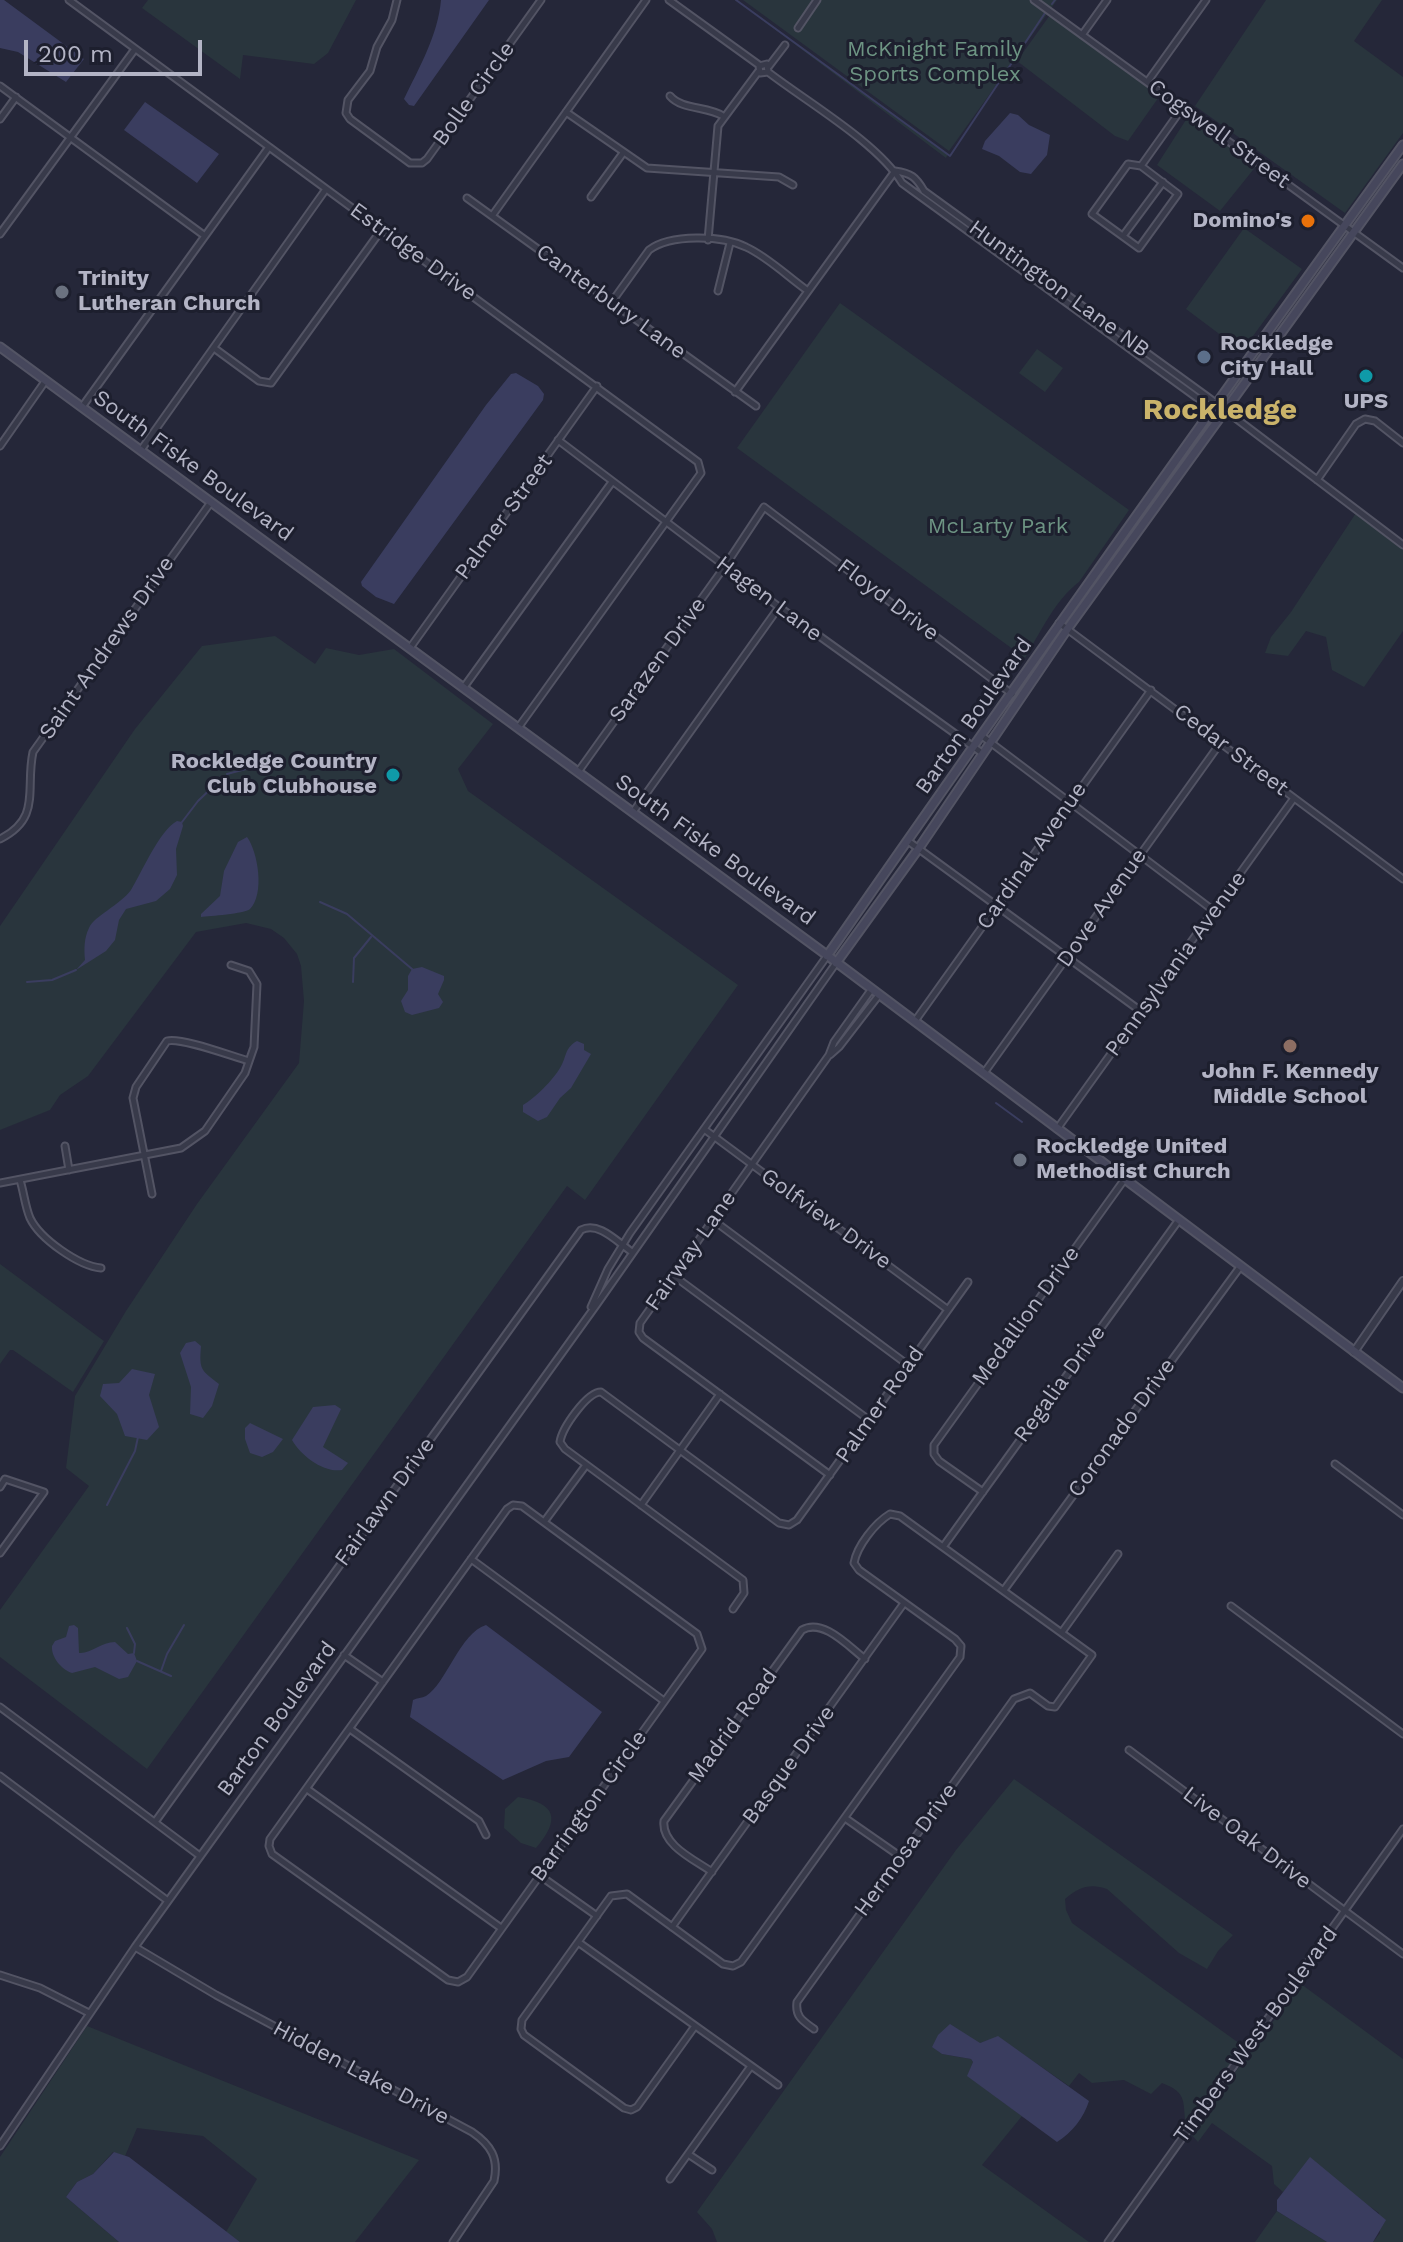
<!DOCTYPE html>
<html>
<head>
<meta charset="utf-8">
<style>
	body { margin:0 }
	#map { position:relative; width:1403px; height:2242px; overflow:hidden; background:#252739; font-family:"Work Sans",sans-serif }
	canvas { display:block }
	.scale { position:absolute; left:24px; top:40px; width:178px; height:36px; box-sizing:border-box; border:4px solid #b3b4c5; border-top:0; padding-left:10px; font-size:24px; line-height:28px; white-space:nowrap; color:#b3b4c5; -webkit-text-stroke:6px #1d1f2e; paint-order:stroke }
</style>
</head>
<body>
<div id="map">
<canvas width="1403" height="2242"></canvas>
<div class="scale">200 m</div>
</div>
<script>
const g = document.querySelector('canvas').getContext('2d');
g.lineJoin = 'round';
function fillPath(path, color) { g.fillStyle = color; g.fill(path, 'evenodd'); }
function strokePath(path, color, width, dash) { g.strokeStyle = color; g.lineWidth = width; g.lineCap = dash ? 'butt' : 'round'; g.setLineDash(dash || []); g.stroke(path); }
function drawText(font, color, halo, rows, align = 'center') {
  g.font = font + ' "Work Sans",sans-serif'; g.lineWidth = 6; g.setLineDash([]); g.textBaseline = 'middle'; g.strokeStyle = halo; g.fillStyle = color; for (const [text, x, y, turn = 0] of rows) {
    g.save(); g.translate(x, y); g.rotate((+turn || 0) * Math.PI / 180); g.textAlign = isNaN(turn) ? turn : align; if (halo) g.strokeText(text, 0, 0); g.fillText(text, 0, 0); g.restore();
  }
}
const green = new Path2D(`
	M148,0H356L328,53L314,64L243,55L240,79L142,8Z
	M736,0L948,154L946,158Z
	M743,0H1057L949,151Z
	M1266,0H1382L1354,41L1403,77V133L1345,213L1195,106Z
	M1050,15L1161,94L1128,141L1115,136L1017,61Z
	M1189,115L1257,165L1220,211L1157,165Z
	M1244,228L1302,269L1242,351L1186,309Z
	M840,303L1129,510L1079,582C1055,600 1040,633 1025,658L737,448Z
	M1037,349L1063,368L1045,392L1019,373Z
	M1356,513L1403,549V631L1364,687L1332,670L1326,637L1306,631L1288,656L1265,653L1271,637L1291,612Z
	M275,636L315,664L326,648L359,655L394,649L493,724L458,769L468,791L738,985L585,1200L567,1186L147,1769L0,1657V1610L89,1486L66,1468L75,1396L126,1311L197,1204L299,1063L304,1001L301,966L297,954L284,938L271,929L246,923L196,932L88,1076L60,1095L50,1110L0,1130V926L135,729L202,646Z
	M0,1264L104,1341L73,1392L13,1350H10L0,1364Z
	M1014,1779L1233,1935L1218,1951L1207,1969L1179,1953L1107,1889C1090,1883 1079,1887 1065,1899L1066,1910L1072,1923L1243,2046L1186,2126C1182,2103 1189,2093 1162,2083L1151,2094L1124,2080L1092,2083L1079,2073L1069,2086L998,2037L980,2043L932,2046L942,2054L971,2059L973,2062L968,2076L1022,2116L982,2165L1089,2242H717L712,2229L697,2212L956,1850Z
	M518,1797C556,1803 561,1819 536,1848L521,1843L504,1828L505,1809Z
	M1301,1984L1403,2059V2242H1373L1380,2233L1379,2213L1363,2202L1297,2176L1283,2192L1274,2184L1272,2166L1212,2123L1198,2142L1190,2133Z
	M87,2026L419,2160L355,2242H240L226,2232L257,2179L203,2136L137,2128L125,2156L113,2152L93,2174L77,2182L66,2197L119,2242H0V2157Z
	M1277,2211L1327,2242H1255Z`);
const water = new Path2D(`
	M0,0H4L84,59L66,82L18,52L0,48Z
	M441,0H489L414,106L409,105L404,99C419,68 438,35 441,0Z
	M145,102L219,154L197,183L124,130Z
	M1010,113L1018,115L1029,125L1050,135L1047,155L1031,174L1020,172L999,156L982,149L985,141Z
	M516,373L538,386L544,394L543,400L394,604L376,597L362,586L361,582L486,405L511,374Z
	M177,821L182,822L183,826L176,849L177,875L170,889L156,901L126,909L119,920L115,940L106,951L76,970L85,960C84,949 84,938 89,928C94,916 120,905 131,890C142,872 159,831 177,821Z
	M247,837C258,852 265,894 250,909C244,914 210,916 201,917V914L220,896L224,871L238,842Z
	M422,967L444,976V980L438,994L443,1002L439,1008L412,1015L405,1012L401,1001L408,990V976L412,969Z
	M577,1041L584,1044V1050L591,1054L571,1088L560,1098L547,1117L538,1121L523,1112V1105C535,1098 553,1080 560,1068C567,1057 564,1048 577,1041Z
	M195,1341L201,1346C199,1370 201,1370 219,1384L212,1406L203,1418L190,1414L191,1387L180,1353L186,1343Z
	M132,1369L155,1374L149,1395L159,1427L147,1440L125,1436L117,1414L100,1396L103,1384L119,1383Z
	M335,1405L341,1409L323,1447L348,1463L342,1470C324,1473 301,1456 292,1440L313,1407Z
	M250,1423L283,1439L273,1452L262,1457L250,1453L245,1439V1428Z
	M74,1625L78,1628L79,1653C91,1654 101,1642 115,1642L128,1654L134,1653L137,1661L128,1677L119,1679L95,1667L72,1673C61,1669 51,1657 52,1646L55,1641L66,1637L69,1626Z
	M486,1625L602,1712L569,1757L546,1761L503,1780L410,1717L413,1700C417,1698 422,1698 426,1696C446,1684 460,1633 486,1625Z
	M950,2024L980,2043L998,2036L1089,2101C1084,2117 1072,2133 1057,2142L967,2076L973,2062L971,2059L942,2054L932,2047L938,2035Z
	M114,2152L129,2157L240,2242H119L66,2197L77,2182L93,2174Z
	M1310,2157L1386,2220L1373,2242H1327L1277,2211V2200Z`);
const stream = new Path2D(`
	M736,0L950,156L1045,13
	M1052,4L1055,0
	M227,774L272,762
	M182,822L198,801L219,781
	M320,902L347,914L412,969
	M27,982L52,980L76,970
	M353,982L354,958L371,937
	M996,1103L1022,1122
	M107,1505L135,1451L138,1437
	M127,1628L135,1644L134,1653
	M137,1661L171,1676
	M161,1671L167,1654L184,1625`);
const minor = new Path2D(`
	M69,0L698,462L701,473L518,728
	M397,0L392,20L377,47L370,71L348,100L346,113L350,119L410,163H422L427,159L541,0
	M669,0L759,65
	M1034,0L1403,268
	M798,28L817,0
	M1082,35L1107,0
	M769,66L785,45
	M768,72L760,73L759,66L767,64L768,72C807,102 878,143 902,183L1207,405L1224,412
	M1148,81L1206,0
	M0,86L205,236
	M670,96C682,110 707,106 723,116
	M566,112L647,168L779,177L793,185
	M0,119L16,97
	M1141,166L1178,194L1139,248L1092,214L1128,164L1141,166L1183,107
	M895,171C911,173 916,177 924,191L1209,398L1403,545
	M591,197L623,153
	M467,198L756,406
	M492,216L646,0
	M0,234L135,49
	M1123,236L1163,182
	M708,240L718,126L758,72
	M718,291L730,243
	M611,303L649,250C670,234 722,235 746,247C768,257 788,277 808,291
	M214,348L259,381L271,383L382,229
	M735,392L895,171
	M82,407L269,147
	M558,440L779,607L982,753
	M0,446L46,380
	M141,450L326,189
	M1317,480L1356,424L1365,419L1375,421L1403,443
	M1059,623L1403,879
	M410,648L597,386
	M464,687L612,482
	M982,736L1214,911
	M578,772L725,566L764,507L1012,694
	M633,812L779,607
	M0,839C42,818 25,789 33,752L211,502
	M908,841L1142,1012
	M915,1021L1151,690
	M830,1055L839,1047L879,995
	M984,1073L1221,742
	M704,1129L947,1309
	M1057,1129L1294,798
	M65,1146L69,1170
	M20,1180C24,1193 25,1206 30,1218C40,1239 79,1266 101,1268
	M0,1183L181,1148L205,1131L245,1073L254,1047L257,984L249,971L231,965
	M152,1194L133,1098L136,1087L167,1041C181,1037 231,1056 249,1061
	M713,1220L908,1365
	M674,1276L869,1420
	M591,1307L608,1269L630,1233L827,956
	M1335,1464L1403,1515
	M830,1475L643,1338L639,1332L640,1323L829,1055L834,1042L871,990
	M0,1487L5,1479L44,1492L0,1553
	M983,1492L939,1461L934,1454V1445L1124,1180
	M513,1505L522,1506L697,1634L702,1649L467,1977L458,1982L448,1980L272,1854L269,1846L270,1839L507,1509Z
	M641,1505L720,1394
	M544,1522L586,1465
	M943,1547L1178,1221
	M471,1559L664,1701
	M1004,1590L1240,1267
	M1231,1606L1403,1734
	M733,1609L744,1593L743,1580L565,1449L560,1442C562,1428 587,1392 601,1392L779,1523L789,1525L797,1520L968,1282
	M1062,1632L1118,1554
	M344,1655L383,1682
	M0,1707L200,1856
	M350,1729L479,1821L486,1835
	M1129,1750L1403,1954
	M0,1776L168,1901
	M307,1789L501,1928
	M845,1818L901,1857
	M155,1822L581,1230C599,1221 617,1242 632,1252
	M712,1872C695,1860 661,1845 664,1821L802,1630C823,1618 848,1646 865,1659
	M539,1875L597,1916
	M672,1927L904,1603
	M578,1942L778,2085
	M135,1947L216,1995L472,2132C491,2145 499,2158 494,2181L453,2242
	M0,1975L40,1988L89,2013
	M695,2026L637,2107L631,2110L624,2108L524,2035L521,2029L522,2020L611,1896L627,1894L723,1964L733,1966L741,1962L960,1657L961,1646L955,1639L859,1570L854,1563C857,1546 875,1523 890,1514L900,1516L1092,1655L1055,1707L1048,1706L1030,1693L1014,1699L797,2002C795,2017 803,2021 814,2029
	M0,2146L135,1947L597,1304L836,963
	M688,2154L712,2170
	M670,2179L751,2066
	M1108,2242L1403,1829`);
const tertiary = new Path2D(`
	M1354,1352L1403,1281`);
const secondary = new Path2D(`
	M0,347L820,950L1403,1388
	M827,956C1016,684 1208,413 1403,145
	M836,963L919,848L1068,628L1403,164`);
const markers = [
	[1308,221,8,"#e8710a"],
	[62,292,8,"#6b7280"],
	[1204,357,8,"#5c6f8a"],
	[1366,376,8,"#0f9aa8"],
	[393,775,8,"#0f9aa8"],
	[1290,1046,8,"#8d6e63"],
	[1020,1160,8,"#6b7280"]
];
const parkNames = [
	["McKnight Family",935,50],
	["Sports Complex",935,75],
	["McLarty Park",998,527]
];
const streetNames = [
	["Bolle Circle",474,94,-54],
	["Cogswell Street",1219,134,36],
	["Estridge Drive",413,252,36],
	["Huntington Lane NB",1059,289,36],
	["Canterbury Lane",611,302,36],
	["South Fiske Boulevard",193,466,36],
	["Palmer Street",504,517,-54],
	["Hagen Lane",769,599,37],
	["Floyd Drive",888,600,37],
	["Saint Andrews Drive",107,648,-55],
	["Sarazen Drive",658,660,-54],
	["Barton Boulevard",974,716,-55],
	["Cedar Street",1231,750,37],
	["South Fiske Boulevard",715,850,36],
	["Cardinal Avenue",1032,856,-55],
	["Dove Avenue",1102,908,-55],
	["Pennsylvania Avenue",1176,964,-54],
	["Golfview Drive",826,1219,36],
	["Fairway Lane",691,1251,-55],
	["Medallion Drive",1026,1316,-54],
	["Regalia Drive",1060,1384,-54],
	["Palmer Road",880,1405,-55],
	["Coronado Drive",1122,1428,-54],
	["Fairlawn Drive",385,1502,-54],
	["Barton Boulevard",277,1719,-54],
	["Madrid Road",733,1726,-54],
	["Basque Drive",789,1765,-54],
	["Barrington Circle",589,1806,-54],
	["Live Oak Drive",1247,1838,37],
	["Hermosa Drive",906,1850,-54],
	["Timbers West Boulevard",1256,2035,-54],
	["Hidden Lake Drive",361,2073,28]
];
const poiNames = [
	["Domino's",1292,221,"right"],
	["Trinity",78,279],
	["Lutheran Church",78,304],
	["Rockledge",1220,344],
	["City Hall",1220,369],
	["UPS",1366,402,"center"],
	["Rockledge Country",377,762,"right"],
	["Club Clubhouse",377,787,"right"],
	["John F. Kennedy",1290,1072,"center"],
	["Middle School",1290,1097,"center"],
	["Rockledge United",1036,1147],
	["Methodist Church",1036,1172]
];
const districtNames = [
	["Rockledge",1220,410]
];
fillPath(green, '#29353d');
fillPath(water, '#3a3d5f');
strokePath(stream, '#3a3d5f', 2);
strokePath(minor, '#535464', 9);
strokePath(tertiary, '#535464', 10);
strokePath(secondary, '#535464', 11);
strokePath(minor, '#383a4a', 5);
strokePath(tertiary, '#383a4a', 6);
strokePath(secondary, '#46475c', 7);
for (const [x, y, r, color] of markers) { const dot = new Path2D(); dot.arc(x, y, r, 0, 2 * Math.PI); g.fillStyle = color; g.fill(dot); strokePath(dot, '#1d1f2e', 3); }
drawText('22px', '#6d9483', '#1d1f2e', parkNames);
drawText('22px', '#b3b4c5', '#1d1f2e', streetNames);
drawText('bold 22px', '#b3b4c5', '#1d1f2e', poiNames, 'left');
drawText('bold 30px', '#cab36a', '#1d1f2e', districtNames);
</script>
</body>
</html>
